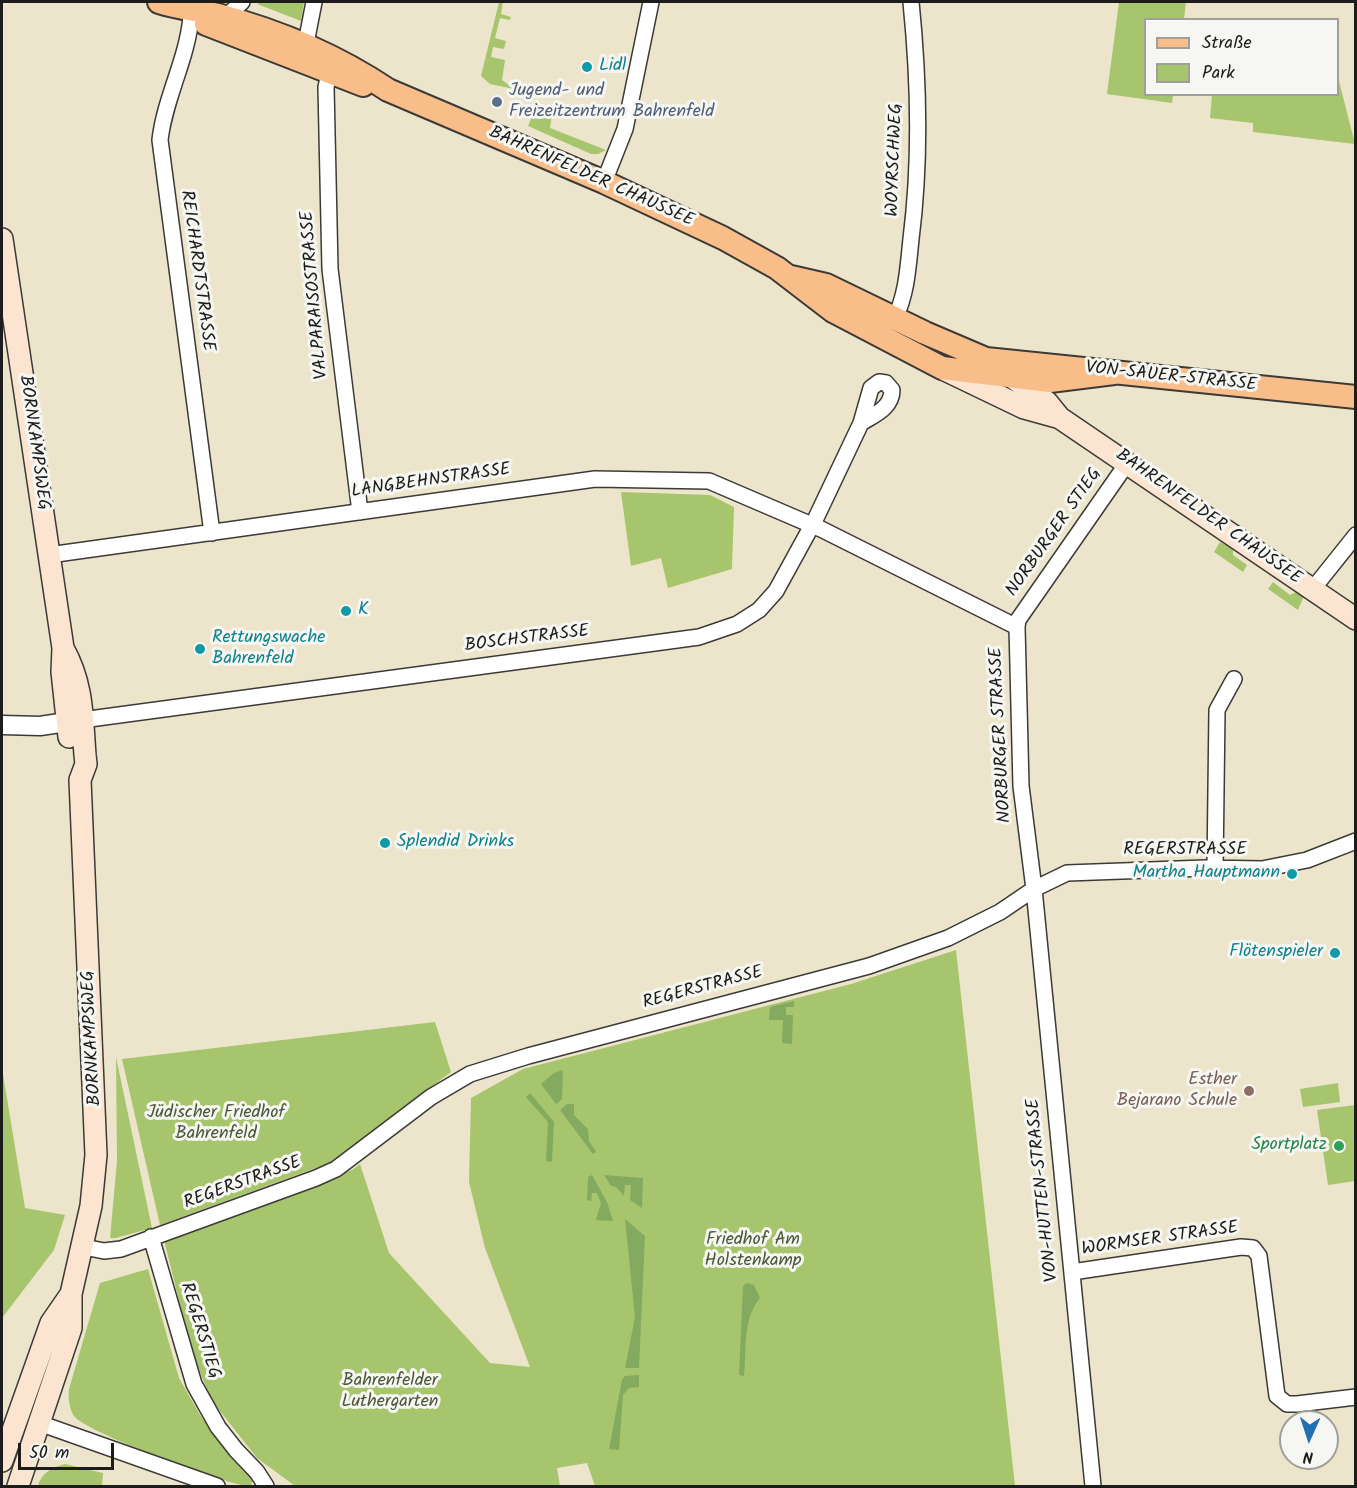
<!DOCTYPE html>
<html>
<head>
<meta charset="utf-8">
<style>
	body { margin:0 }
	#map { position:relative; width:1357px; height:1488px; overflow:hidden; background:#ede5cb; font-family:Kalam,sans-serif }
	canvas { display:block }
	.frame { position:absolute; inset:0; border:3px solid #1c1c1c; pointer-events:none }
	.legend { position:absolute; left:1144px; top:18px; width:195px; height:78px; box-sizing:border-box; background:#f6f6f2; border:2px solid #9f9f9c; margin:0; padding:8px 10px; list-style:none; font-size:18px; color:#1c1c1c }
	.legend li { display:flex; align-items:center; gap:12px; height:30px }
	.legend b { width:30px; border:2px solid #9f9f9c }
	.north { position:absolute; left:1279px; top:1410px; width:60px; height:60px; box-sizing:border-box; background:#f6f6f2; border:2px solid #9f9f9c; border-radius:50%; rotate:183deg; font-size:16px; font-weight:700; line-height:24px; text-align:center; color:#1c1c1c }
	.north::after { content:''; display:block; margin:auto; width:21px; height:27px; background:#1f6fb2; clip-path:polygon(50% 0,100% 100%,50% 72%,0 100%) }
	.scale { position:absolute; left:18px; top:1443px; width:96px; height:27px; box-sizing:border-box; border:3px solid #1c1c1c; border-top:0; padding-left:8px; font-size:18px; line-height:21px; white-space:nowrap; color:#1c1c1c; -webkit-text-stroke:4px #f6f6f2; paint-order:stroke }
</style>
</head>
<body>
<div id="map">
<canvas width="1357" height="1488"></canvas>
<div class="frame"></div>
<ul class="legend">
<li><b style="height:8px;background:#f8bd89"></b>Straße</li>
<li><b style="height:16px;background:#a6c56d"></b>Park</li>
</ul>
<div class="north">N</div>
<div class="scale">50 m</div>
</div>
<script>
const g = document.querySelector('canvas').getContext('2d');
g.lineJoin = 'round';
function fillPath(path, color) { g.fillStyle = color; g.fill(path, 'evenodd'); }
function strokePath(path, color, width, dash) { g.strokeStyle = color; g.lineWidth = width; g.lineCap = dash ? 'butt' : 'round'; g.setLineDash(dash || []); g.stroke(path); }
function drawText(font, color, halo, rows, align = 'center') {
  g.font = font + ' Kalam,sans-serif'; g.lineWidth = 6; g.setLineDash([]); g.textBaseline = 'middle'; g.strokeStyle = halo; g.fillStyle = color; for (const [text, x, y, turn = 0] of rows) {
    g.save(); g.translate(x, y); g.rotate((+turn || 0) * Math.PI / 180); g.textAlign = isNaN(turn) ? turn : align; if (halo) g.strokeText(text, 0, 0); g.fillText(text, 0, 0); g.restore();
  }
}
const green = new Path2D(`
	M262,2H304L301,21L257,4Z
	M499,2H503L501,14L511,17L510,20L500,18L495,38L506,41L504,49L493,47L491,57L505,60L502,80L514,89L490,84L481,76Z
	M1119,2H1186L1184,19L1146,20V94L1173,95L1172,103L1107,94Z
	M1338,77L1355,144L1253,132V123L1210,118L1212,95L1338,94Z
	M541,112L552,114L550,128L606,150L598,154H591L528,126L533,114L539,118Z
	M621,492L710,495L734,507L732,569L668,588L661,558L631,566Z
	M1220,542L1233,549V555L1247,565L1243,572L1214,552Z
	M1273,582L1290,595L1296,592L1304,596L1298,610L1268,589Z
	M956,950L1015,1486H595L587,1463L557,1468L560,1486H295L257,1458L212,1401L192,1353L164,1240L352,1170L360,1164L389,1253L490,1363L530,1367L485,1248L469,1182L471,1098L523,1069L851,984Z
	M435,1022L451,1072L332,1162L160,1225L122,1059Z
	M116,1057L152,1228L116,1238H110L117,1161Z
	M2,1068L25,1208L65,1215L54,1250L2,1318Z
	M1338,1083L1340,1102L1303,1107L1300,1089Z
	M1355,1105V1181L1328,1185L1317,1110Z
	M148,1269L179,1378L200,1415L228,1453L253,1478L251,1486C233,1488 85,1432 74,1416C69,1408 68,1398 69,1389L100,1283Z
	M65,1464L103,1473L102,1486H38C41,1473 53,1467 65,1464Z`);
const forest = new Path2D(`
	M794,1001V1007H786V1015H793L792,1044L782,1043L783,1020H769L770,1007Z
	M563,1070L562,1099L556,1104L541,1084L554,1073Z
	M530,1093L554,1122L552,1162L546,1161L548,1122L526,1097Z
	M567,1104H574V1115L588,1129L589,1141L596,1152L593,1154L560,1110Z
	M592,1175L607,1202L613,1221L596,1220L601,1203L597,1193H592L591,1201L587,1200L588,1177Z
	M604,1175L643,1178L642,1208L630,1200L631,1185H625L624,1196L616,1187L611,1186Z
	M625,1219L645,1236L639,1368H625L635,1317Z
	M747,1283L754,1285L760,1298C742,1320 747,1349 744,1376L739,1375L743,1286Z
	M639,1375V1387L629,1388L623,1395L619,1450L609,1449L622,1380L625,1376Z`);
const minor = new Path2D(`
	M191,17C187,60 165,97 160,140L212,533
	M229,26L230,13L242,2
	M296,51L307,38L314,2
	M329,74L326,87L330,269L360,512
	M604,182L625,129L651,2
	M895,318C907,293 908,267 911,239C921,160 919,81 911,2
	M49,555L595,479L709,481L821,529L1017,627L1021,786L1034,889L1093,1486
	M1312,590L1356,535
	M1017,627L1018,620L1128,462
	M82,720L699,637L737,624L759,610L776,591L816,518L861,423L871,388L879,382L886,383L892,390C892,408 874,415 861,423
	M1215,869L1217,710L1234,679
	M151,1237L194,1384L218,1427L236,1450L257,1472L266,1486
	M84,1247L104,1251L121,1249L316,1178L336,1169L431,1097L470,1074L528,1056L869,966L948,938L1000,912L1034,889L1067,873L1205,868L1262,869L1307,860L1356,841
	M1072,1272L1241,1247L1253,1248L1259,1256L1277,1396L1287,1404H1297L1356,1397
	M39,1423L217,1486`);
const tertiary = new Path2D(`
	M2,725L40,726L80,720`);
const secondary = new Path2D(`
	M2,239L63,648L62,672L69,737
	M945,370L1024,408L1060,418
	M1006,373L1047,402L1060,418L1356,619
	M2,1461L51,1323L71,1294
	M18,1486L71,1328V1294L91,1206L96,1155L80,780L86,764L85,755C82,715 83,684 63,648`);
const primary = new Path2D(`
	M159,2C178,8 198,10 218,15C278,31 336,55 388,90L604,182L723,238L777,268L833,311L942,368L1050,381L1114,373
	M206,24L363,85
	M791,277L826,285L925,333L986,359L1356,397`);
const markers = [
	[587,67,6,"#0f9aa8"],
	[497,102,6,"#5c6f8a"],
	[346,611,6,"#0f9aa8"],
	[200,649,6,"#0f9aa8"],
	[385,843,6,"#0f9aa8"],
	[1292,874,6,"#0f9aa8"],
	[1335,953,6,"#0f9aa8"],
	[1249,1091,6,"#8d6e63"],
	[1339,1146,6,"#2e9e5b"]
];
const cultureNames = [
	["Lidl",599,67],
	["K",358,611],
	["Rettungswache",212,639],
	["Bahrenfeld",212,660],
	["Splendid Drinks",397,843],
	["Martha Hauptmann",1280,874,"right"],
	["Flötenspieler",1323,953,"right"]
];
const serviceNames = [
	["Jugend- und",509,92],
	["Freizeitzentrum Bahrenfeld",509,113]
];
const streetNames = [
	["WOYRSCHWEG",896,160,-88],
	["BAHRENFELDER CHAUSSEE",591,178,24],
	["REICHARDTSTRASSE",196,271,82],
	["VALPARAISOSTRASSE",316,295,-95],
	["VON-SAUER-STRASSE",1171,378,6],
	["BORNKAMPSWEG",33,443,82],
	["LANGBEHNSTRASSE",431,482,-8],
	["BAHRENFELDER CHAUSSEE",1208,518,35],
	["NORBURGER STIEG",1055,533,-55],
	["BOSCHSTRASSE",527,640,-7],
	["NORBURGER STRASSE",1002,735,-93],
	["REGERSTRASSE",1185,851],
	["REGERSTRASSE",703,989,-15],
	["BORNKAMPSWEG",93,1038,-93],
	["REGERSTRASSE",243,1184,-20],
	["VON-HUTTEN-STRASSE",1044,1190,-96],
	["WORMSER STRASSE",1160,1240,-8],
	["REGERSTIEG",199,1331,73]
];
const educationNames = [
	["Esther",1237,1081],
	["Bejarano Schule",1237,1102]
];
const parkNames = [
	["Jüdischer Friedhof",216,1114],
	["Bahrenfeld",216,1135],
	["Friedhof Am",753,1241],
	["Holstenkamp",753,1262],
	["Bahrenfelder",390,1382],
	["Luthergarten",390,1403]
];
const leisureNames = [
	["Sportplatz",1327,1146]
];
fillPath(green, '#a6c56d');
fillPath(forest, '#84aa60');
strokePath(minor, '#3b3a36', 18);
strokePath(tertiary, '#3b3a36', 21);
strokePath(secondary, '#3b3a36', 24);
strokePath(primary, '#3b3a36', 26);
strokePath(minor, '#fff', 15);
strokePath(tertiary, '#fff', 18);
strokePath(secondary, '#fce5d0', 21);
strokePath(primary, '#f8bd89', 22);
for (const [x, y, r, color] of markers) { const dot = new Path2D(); dot.arc(x, y, r, 0, 2 * Math.PI); g.fillStyle = color; g.fill(dot); strokePath(dot, '#f6f6f2', 2); }
drawText('18px', '#0d838f', '#f6f6f2', cultureNames, 'left');
drawText('18px', '#4e5e75', '#f6f6f2', serviceNames, 'left');
drawText('18px', '#1c1c1c', '#f6f6f2', streetNames);
drawText('18px', '#785e54', '#f6f6f2', educationNames, 'right');
drawText('18px', '#4c5738', '#f6f6f2', parkNames);
drawText('18px', '#27864d', '#f6f6f2', leisureNames, 'right');
</script>
</body>
</html>
